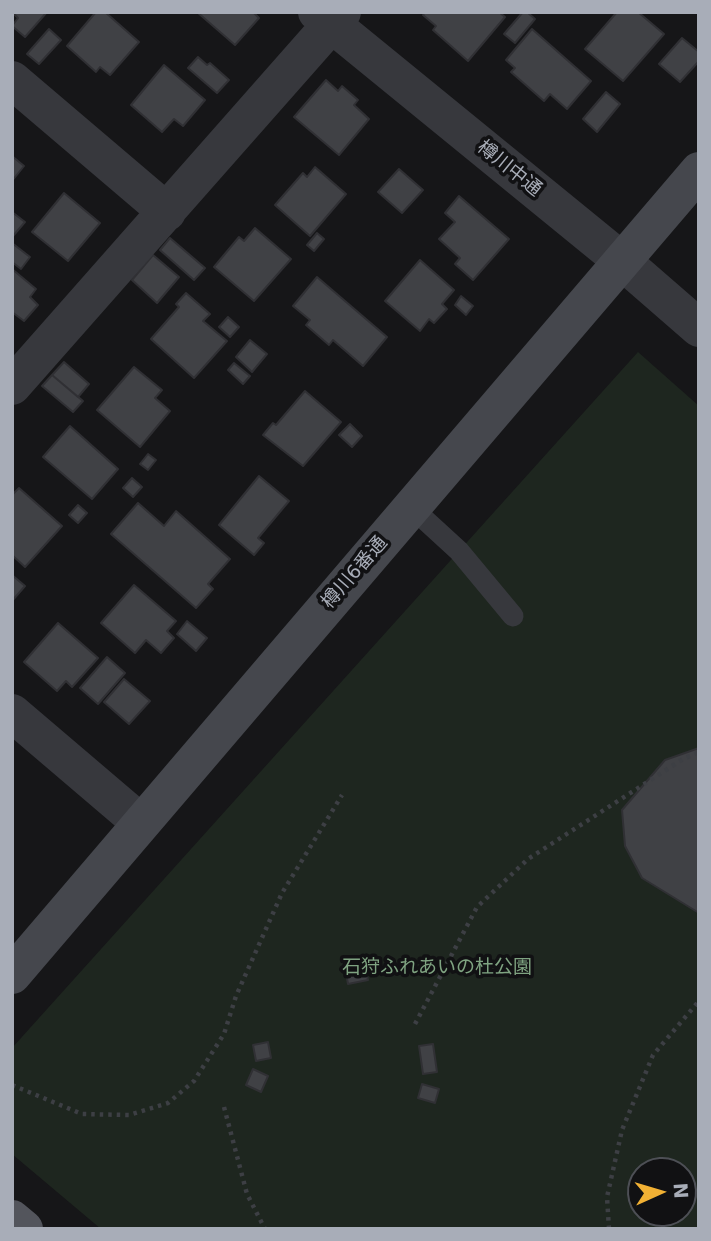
<!DOCTYPE html>
<html>
<head>
<meta charset="utf-8">
<style>
	body { margin:0 }
	#map { position:relative; width:711px; height:1241px; overflow:hidden; background:#161618; font-family:"DejaVu Sans",sans-serif }
	canvas { display:block }
	.frame { position:absolute; inset:0; border:14px solid #a8adb8; pointer-events:none }
	.north { position:absolute; left:627px; top:1157px; width:70px; height:70px; box-sizing:border-box; background:#111113; border:2px solid #4d4f55; border-radius:50%; rotate:86deg; font-size:19px; font-weight:700; line-height:28px; text-align:center; color:#a8adb8 }
	.north::after { content:''; display:block; margin:auto; width:24px; height:32px; background:#f2b134; clip-path:polygon(50% 0,100% 100%,50% 72%,0 100%) }
</style>
</head>
<body>
<div id="map">
<canvas width="711" height="1241"></canvas>
<div class="frame"></div>
<div class="north">N</div>
</div>
<script>
const g = document.querySelector('canvas').getContext('2d');
g.lineJoin = 'round';
function fillPath(path, color) { g.fillStyle = color; g.fill(path, 'evenodd'); }
function strokePath(path, color, width, dash) { g.strokeStyle = color; g.lineWidth = width; g.lineCap = dash ? 'butt' : 'round'; g.setLineDash(dash || []); g.stroke(path); }
function drawText(font, color, halo, rows, align = 'center') {
  g.font = font + ' "DejaVu Sans","Noto Sans JP",sans-serif'; g.lineWidth = 7; g.setLineDash([]); g.textBaseline = 'middle'; g.strokeStyle = halo; g.fillStyle = color; for (const [text, x, y, turn = 0] of rows) {
    g.save(); g.translate(x, y); g.rotate((+turn || 0) * Math.PI / 180); g.textAlign = isNaN(turn) ? turn : align; if (halo) g.strokeText(text, 0, 0); g.fillText(text, 0, 0); g.restore();
  }
}
const green = new Path2D(`
	M638,352L699,406V1229H101L12,1154V1048ZM641,1171H683V1213H641Z`);
const building = new Path2D(`
	M12,12H47L25,37L12,26L18,18Z
	M96,12H105L139,42L110,75L100,67L96,72L67,46Z
	M197,12H253L259,18L235,45Z
	M425,12H499L505,17L468,61L433,30L436,26L423,15Z
	M523,12H527L535,19L515,43L504,34Z
	M617,12H638L664,34L623,81L585,49Z
	M49,29L61,40L39,64L27,54Z
	M532,29L591,81L567,109L550,94L544,101L511,72L515,68L506,60Z
	M682,38L699,52V61L680,82L659,64Z
	M198,57L207,65L210,63L229,80L217,93L188,68Z
	M164,65L205,100L183,126L174,119L162,132L131,105Z
	M326,80L338,91L342,86L358,100L354,105L369,119L339,155L294,117Z
	M606,92L620,104L597,132L583,119Z
	M12,156L24,166L12,181Z
	M315,167L346,194L310,236L275,205L303,173L307,177Z
	M399,169L423,190L402,213L378,192Z
	M64,193L100,223L68,261L32,232Z
	M459,196L509,239L473,280L455,264L460,258L439,239L455,222L445,213Z
	M12,212L25,222L13,236L12,235Z
	M255,228L291,259L254,301L214,267L239,237L244,241Z
	M317,233L324,239L314,251L307,245Z
	M170,238L205,268L194,280L160,250Z
	M12,243L30,257L21,269L12,262Z
	M153,255L179,277L157,303L132,280Z
	M420,260L454,290L442,304L447,309L434,323L429,319L420,331L385,301Z
	M12,269L36,289L30,297L38,305L24,321L12,312Z
	M317,277L387,337L363,366L333,340L329,345L306,325L310,320L293,306Z
	M186,293L210,314L203,321L227,341L194,378L151,339L179,307L176,304Z
	M461,296L473,306L466,315L455,305Z
	M228,317L239,327L230,337L219,327Z
	M250,340L267,354L252,372L236,357Z
	M64,362L89,384L78,397L52,375Z
	M234,363L250,376L243,384L228,370Z
	M134,367L162,390L155,398L170,411L140,447L97,410Z
	M52,375L83,401L73,412L42,386Z
	M305,391L341,422L303,466L263,435L273,423L276,425Z
	M350,424L362,436L352,447L339,435Z
	M70,426L118,469L92,499L43,457Z
	M148,454L156,460L148,470L140,464Z
	M259,476L289,501L258,538L264,543L254,555L219,525Z
	M132,478L142,487L133,497L123,488Z
	M19,488L62,526L25,567L12,555V495Z
	M138,503L164,526L176,511L230,559L208,584L213,589L196,608L111,534Z
	M78,505L87,513L78,523L69,515Z
	M12,575L25,586L12,601Z
	M134,585L176,621L167,631L174,638L161,653L146,640L135,653L101,623Z
	M187,621L207,638L196,651L177,634Z
	M58,623L98,658L72,687L66,681L57,691L24,662Z
	M107,657L125,673L98,704L80,688Z
	M124,679L150,701L129,724L104,702Z
	M699,748V913L642,878L625,846L622,810L665,760Z
	M364,963L368,980L348,984L345,967Z
	M268,1042L271,1058L256,1061L253,1045Z
	M433,1044L437,1072L423,1074L419,1046Z
	M253,1069L268,1076L261,1092L246,1085Z
	M422,1084L439,1089L435,1103L418,1098Z`);
const path = new Path2D(`
	M415,1024L477,907L528,859L683,759L699,752
	M12,1085L82,1114L129,1115L168,1103L194,1081L224,1034L236,996L282,893L342,795
	M224,1107L247,1194L265,1229
	M609,1229L607,1197L622,1130L653,1055L699,1001`);
const lane = new Path2D(`
	M411,507L459,551L513,616`);
const street = new Path2D(`
	M317,12L622,261L699,328
	M12,80L167,212
	M12,386L342,12
	M12,713L141,823`);
const secondary = new Path2D(`
	M12,975L699,171`);
const primary = new Path2D(`
	M12,1219L24,1229`);
const streetNames = [
	["樽川中通",509,169,39],
	["樽川6番通",355,573,-49]
];
const parkNames = [
	["石狩ふれあいの杜公園",437,968]
];
fillPath(green, '#1e261f');
fillPath(building, '#404145');
strokePath(building, '#303034', 2);
strokePath(path, '#3d3f44', 4.5, [3.5, 5]);
strokePath(lane, '#37383d', 21);
strokePath(street, '#37383d', 38);
strokePath(secondary, '#45474d', 38);
strokePath(primary, '#53555c', 38);
drawText('19px', '#a8adb8', '#111113', streetNames);
drawText('19px', '#7fa381', '#111113', parkNames);
</script>
</body>
</html>
